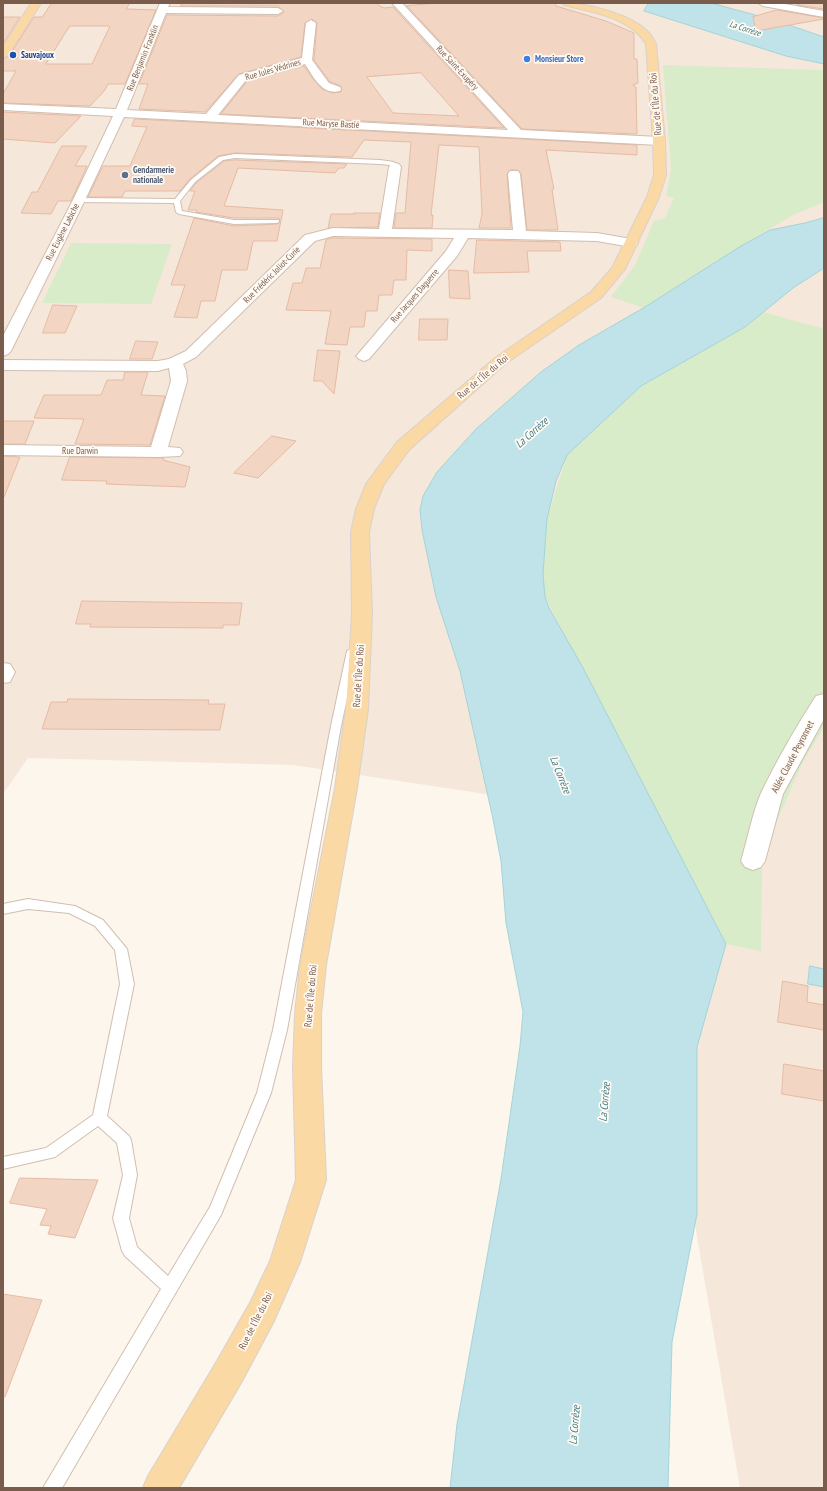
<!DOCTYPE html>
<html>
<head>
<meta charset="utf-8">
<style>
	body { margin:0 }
	#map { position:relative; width:827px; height:1491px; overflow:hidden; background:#fdf6ec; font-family:"PT Sans Narrow",sans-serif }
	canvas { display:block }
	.frame { position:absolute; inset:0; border:4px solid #7a5c4d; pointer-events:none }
</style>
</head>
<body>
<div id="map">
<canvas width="827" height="1491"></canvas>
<div class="frame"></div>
</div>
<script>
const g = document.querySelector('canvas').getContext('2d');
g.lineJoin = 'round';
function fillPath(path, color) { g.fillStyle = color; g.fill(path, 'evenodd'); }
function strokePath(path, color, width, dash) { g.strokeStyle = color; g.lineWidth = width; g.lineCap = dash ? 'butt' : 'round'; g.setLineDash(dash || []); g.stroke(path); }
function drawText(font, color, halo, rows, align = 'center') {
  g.font = font + ' "PT Sans Narrow",sans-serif'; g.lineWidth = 3.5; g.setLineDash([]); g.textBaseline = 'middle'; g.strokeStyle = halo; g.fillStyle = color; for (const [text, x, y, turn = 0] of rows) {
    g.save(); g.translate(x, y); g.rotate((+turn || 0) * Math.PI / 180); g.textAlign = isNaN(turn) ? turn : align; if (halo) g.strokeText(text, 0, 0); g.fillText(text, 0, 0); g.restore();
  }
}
const residential = new Path2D(`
	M3,3H824V1488H740L625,815L293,765L28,758L3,794Z`);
const green = new Path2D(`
	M663,65L824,70V202L793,215L741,246L644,308L611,297L635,265L654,221L665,218L674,198L666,196L671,169Z
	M71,243L172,244L151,304L42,303Z
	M763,312L824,329V727L802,764L762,855L761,951L726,944L545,597L543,574L547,519L567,455L641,386L705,350Z`);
const water = new Path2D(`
	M649,3H711L777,21L824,37V64L786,56L644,11Z
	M824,218V268L793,288L745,327L641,386L567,455L556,481L547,519L543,574L545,597L549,608L582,666L726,944L697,1047V1214L672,1342L668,1488H450L457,1424L501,1179L520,1046L523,1012L506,923L501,861L493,819L460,671L436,597L422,530L420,510L423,496L437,472L476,429L541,372L579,345L645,307L741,246L770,230L805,223Z
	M810,966L824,969V987L808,984Z`);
const building = new Path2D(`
	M52,3H130L126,9L156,10L125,84H108L105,90L90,106L3,103V94L16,71H3V59L9,56L34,17H42ZM70,26H110L92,64H46Z
	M182,3H376L380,6L384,8L393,7L504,128L221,114L248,80L304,66L314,80L322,89L333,93L341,92V86L330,82L314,60L317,23L312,19L305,23L301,57L239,74L205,112L139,109L148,84H139L167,15L278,16L284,12L278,6H181ZM421,73L459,116L393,113L367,77Z
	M438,3H555L556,6L606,21L634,33V59H637L638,83L633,85L636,87L637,134L522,129L407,6Z
	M803,3H824V9L797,5Z
	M777,10L824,18V19L756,31L753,17Z
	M3,17H20L3,44Z
	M3,112L81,116L55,143L3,139Z
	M135,119L637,145V155L546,150L554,189H552L558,230H527L521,174L518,170H510L507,174L511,228H479L482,214L479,147L439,145L431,215H433L432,228H394L396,213H405L411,142L364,140L352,157L235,153L218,156L190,179L180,191H125L122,197H88L103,166H130L147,127L132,126Z
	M62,146H87L75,166H87L71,201H58L51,214L21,213L32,192H37Z
	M235,160L347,164L344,168H339L335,173L238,168L224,206L283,210L277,241H253L247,270H222L215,301H201L197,318L174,317L185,285H171L194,218L234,226L277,224L280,222L279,218H234L196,212L197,210H188L195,191H190L196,183L224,161Z
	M354,213H380L378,227L328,228L331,214H354Z
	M333,238L432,239V251L407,250L406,280H394L392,295H379L377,311H366L364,327H350L347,345L325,344L331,311L286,310L293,283H302L306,268H320L326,240Z
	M477,240L560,242L561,251H527L529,272L474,273Z
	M449,270L468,271L470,299L450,298Z
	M53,305L77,306L65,333H43Z
	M420,319H448L447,340H419Z
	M136,341L158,342L152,359H130Z
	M318,350L340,351L334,394L322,381H314Z
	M125,372H148L141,395L165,396L150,445L75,444L84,419L34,418L44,395H101L107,380H123Z
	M3,421H34L25,444H3Z
	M272,436L296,441L258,478L234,473Z
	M3,456L20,457L4,497H3Z
	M70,457L164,458L163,460L190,467L185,487L106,484L107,481L62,480Z
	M82,601L157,602L242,603L239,625H223V628L90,627L91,624H76Z
	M68,699L209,700L208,704H225L220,730L42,729L51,702H67Z
	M783,981L808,986L807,1002L824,1005V1030L778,1022Z
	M784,1064L824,1071V1101L782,1094Z
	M20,1178L98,1180L75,1238L48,1234L51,1226L40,1225L47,1209L10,1203Z
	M3,1294L42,1300L5,1397H3Z`);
const service = new Path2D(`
	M235,154L380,160L394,162L398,167L395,169L390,165L380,164L235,158L223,160L195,182L180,201L182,211L234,220H279V222L277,223L234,224L179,214L176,212L174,203L79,202L76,200L79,198L175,199L191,180L219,157Z
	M352,648L357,651L341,726L287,1030L271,1093L221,1215L62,1488H43L161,1289L125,1256L122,1251L113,1218L123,1175L117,1143L98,1126L55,1157L3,1169V1157L46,1148L93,1115L120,984L115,950L95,926L69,913L28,909L3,914V904L28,899L75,906L103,920L127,949L134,984L107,1116L129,1136L131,1140L137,1175L129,1218L137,1247L168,1276L210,1207L257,1093L273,1030L331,726L347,651Z`);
const minor = new Path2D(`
	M160,3H170L168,7L278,8L283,11L278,14L166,13L127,110L206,114L239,75L302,58L306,23L311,20L316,23L312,60L329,83L340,87L341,89L340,91C322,96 313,76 305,64L247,79L218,115L508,130L392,3H402L521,130L659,137L663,139L665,141L663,143L659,145L124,117L85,200L11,351L8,354L3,356V336L73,200L113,116L3,110V104L116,109Z
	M758,3H779L824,11V17L763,6Z
	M395,163L399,164L401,167L392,229L513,230L508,174L510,171H518L520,174L526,231L597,233L631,239L636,240L638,243L636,246L631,247L597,241L468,238L457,256L369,359L364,361L359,359L356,356L359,353L446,251L454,238L333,236L315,241L196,357L183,364L186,371L187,381L168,447L180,448L183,452L180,456L158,457L3,455V445L151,447L171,381L169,368L158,371L3,370V360L158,361L169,359L186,351L305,235L333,228L379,229L389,167L391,164Z
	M3,663L10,664L15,672L10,682L3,683Z
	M824,694V719L783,794L765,861L761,867L753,870L745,867L741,861C747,841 753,811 761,793C777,760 796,727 816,696Z`);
const primary = new Path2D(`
	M31,3H41L8,55L3,58V47Z
	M562,3C587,3 632,14 649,33C652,36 654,41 656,44L665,141L666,175L659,197L625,269L601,298L505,364L409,450L384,484L374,509L369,532L372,615L368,709L357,788L326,965L321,1014V1067L326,1180L300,1262L273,1323L241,1383L179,1488H143L148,1476L217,1361L251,1301L270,1261L296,1180L293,1067L295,1014L300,965L335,788L346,709L352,615L351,532L356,509L366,484L397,442L495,358L591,292L612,268L647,197L654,175L653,141L646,44C630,17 591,12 564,5Z`);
const markers = [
	[13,55,4,"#1a4fb4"],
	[527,59,4,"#3f7fe0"],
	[125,175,4,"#5c6f8a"]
];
const farWaternames = [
	["La Corrèze",745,29,18]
];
const farTransitnames = [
	["Sauvajoux",21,55]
];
const farStreetnames = [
	["Rue Benjamin Franklin",143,58,-68],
	["Rue Saint-Exupéry",457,68,47],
	["Rue Jules Védrines",273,70,-16],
	["Rue Maryse Bastié",331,124,3],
	["Rue Eugène Labiche",63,232,-63],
	["Rue Frédéric Joliot-Curie",272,275,-45],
	["Rue Jacques Daguerre",415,296,-49],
	["Rue Darwin",80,451]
];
const farShopnames = [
	["Monsieur Store",535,59]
];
const farServicenames = [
	["Gendarmerie",133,170],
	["nationale",133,180]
];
const streetNames = [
	["Rue de l'Île du Roi",656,104,-95],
	["Rue de l'Île du Roi",483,377,-40],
	["Rue de l'Île du Roi",359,676,-86],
	["Allée Claude Peyronnet",793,757,-62],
	["Rue de l'Île du Roi",311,996,-85],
	["Rue de l'Île du Roi",256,1321,-63]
];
const waterNames = [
	["La Corrèze",532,433,-42],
	["La Corrèze",560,775,68],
	["La Corrèze",605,1102,-85],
	["La Corrèze",575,1425,-85]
];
fillPath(residential, '#f5e8da');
fillPath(green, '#d8ecc9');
fillPath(water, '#bfe3e8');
strokePath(water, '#a5d3da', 1);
fillPath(building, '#f3d5c3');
strokePath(building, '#e6bba3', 1);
strokePath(service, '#d1beb0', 2);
strokePath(minor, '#d1beb0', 2);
strokePath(primary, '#dad1cd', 2);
fillPath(service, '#fff');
fillPath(minor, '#fff');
fillPath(primary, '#fbd9a5');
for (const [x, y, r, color] of markers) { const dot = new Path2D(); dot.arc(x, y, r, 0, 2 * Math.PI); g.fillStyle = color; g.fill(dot); strokePath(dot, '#fffaf3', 1.5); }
drawText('italic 9px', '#437c86', '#fffaf3', farWaternames);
drawText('bold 9px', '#164399', '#fffaf3', farTransitnames, 'left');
drawText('9px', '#7a5c4d', '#fffaf3', farStreetnames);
drawText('bold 9px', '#366cbe', '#fffaf3', farShopnames, 'left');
drawText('bold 9px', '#4e5e75', '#fffaf3', farServicenames, 'left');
drawText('10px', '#7a5c4d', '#fffaf3', streetNames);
drawText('italic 11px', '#437c86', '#fffaf3', waterNames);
</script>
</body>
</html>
